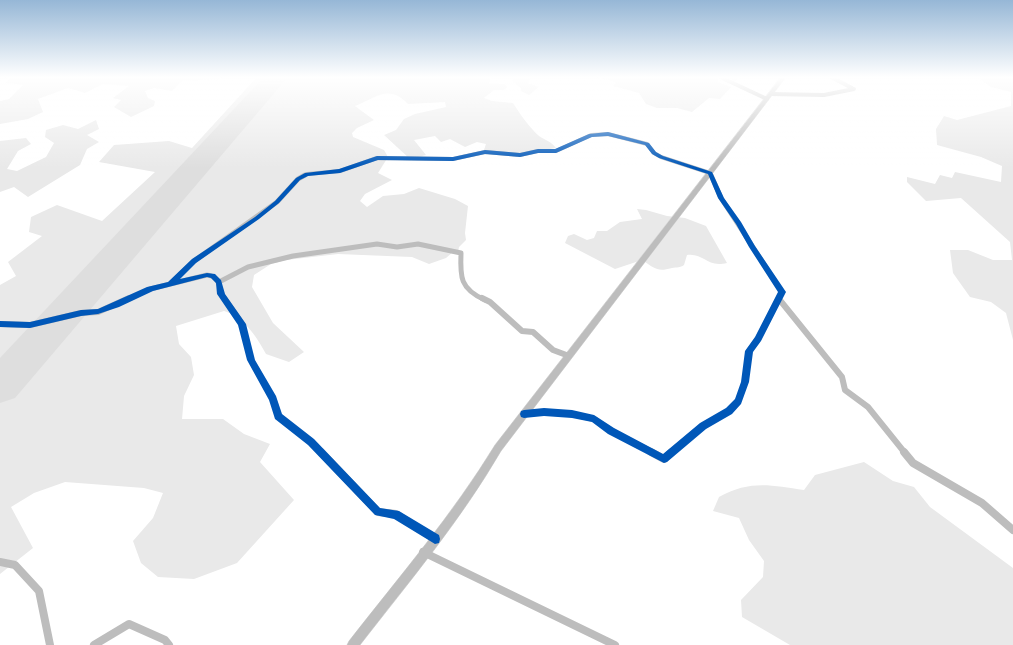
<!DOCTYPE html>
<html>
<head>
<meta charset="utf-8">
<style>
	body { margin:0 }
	canvas { display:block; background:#fff }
</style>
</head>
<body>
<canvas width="1013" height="645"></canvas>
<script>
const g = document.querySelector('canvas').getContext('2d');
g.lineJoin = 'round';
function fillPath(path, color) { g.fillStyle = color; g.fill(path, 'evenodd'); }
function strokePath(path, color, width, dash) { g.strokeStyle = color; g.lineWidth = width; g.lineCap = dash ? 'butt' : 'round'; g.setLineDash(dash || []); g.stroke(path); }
const green = new Path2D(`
	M5,77H222L220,79L182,81L172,91L154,88L145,91L148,98L155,101L154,106L131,117L114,107L121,100L113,98L129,86L103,84L85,93L68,88L38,99L43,112L28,119L0,124V101L9,99L23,85L6,83L9,79Z
	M257,77H491L489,83L505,84L507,87L504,90H494L484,98L492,101L513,103C520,114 529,127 539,136C545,140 552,142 556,148L518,154L483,153L486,144L477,142L465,147L450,139L441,142L435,136L414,140L426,155L410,159L384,135L396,130L404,119L415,114L446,107L445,102L408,104C389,84 377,97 355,106L374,120L357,128L352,133L353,137L384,150L388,157L378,173L392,180L365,194L360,201L367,207L383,196L404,194L419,188L455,199L468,206L465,233L466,240L459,247L458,252H453L446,258L429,264L412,257L338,254L286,260L271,264L254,275L252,287L273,323L304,352L289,362L266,354C257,337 244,317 224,311L176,326L179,344L191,357L194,375L184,396L182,419H223L244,434L270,444L260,462L294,500L237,563L194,579L158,577L141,563L133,541L153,518L163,493L144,488L65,482L34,493L11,507L33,548L0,574V285L16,276L8,262L42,236L29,232L31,217L57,205L102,221L155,172L99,162L114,145L169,141L192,148Z
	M518,77H532L528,83L539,87L529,95L521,91V88L513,82V79Z
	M596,77H740L736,81L722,77L718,79V82L731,87L720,99L709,98L692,112L677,108H657L646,104L639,93L613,86L616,82Z
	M976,77H1013V340L1006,313L991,302L970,297L953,273L950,250H968L993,260H1012L1010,242L961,198L926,201L907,182V177L935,184L940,175L952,178L955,172L1001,182L1002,166L981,157L937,145L936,129L944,116L957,120L1011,106V92L991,87Z
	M96,120L99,129L87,135L99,142L87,149L80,165L28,197L14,187L0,192V141L26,138L31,144L18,151L7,169L17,171L46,157L54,143L45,137L46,130L63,125L78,129Z
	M637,209L646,210L667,216L685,218L706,226L727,263C706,268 705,253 687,255L684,265C680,268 677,267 672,268C657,272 656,269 642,260L615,269L565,243L568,236L574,234L587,240L594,238L597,231H607L620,222L642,219Z
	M864,462L893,481L914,487L930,507L1013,568V645H790L742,617L741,600L763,577L764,561L749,540L739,518L713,511L719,497C749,480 771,485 804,490L815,475Z`);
const runway = new Path2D(`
	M264,77H288L15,398L0,403V358Z`);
const minorFar3 = new Path2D(`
	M720,77L767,99
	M831,77L852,88
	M771,94L824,95L854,89
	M302,177L307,174L340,171L377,158L453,159L485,152L520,155L538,151H556L591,135L608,134L647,144L654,153L661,157L710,173L712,177`);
const minorFar2 = new Path2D(`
	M711,175L721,198L782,292L778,300
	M219,282L248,267L293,256L377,244L397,247L418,244L461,253C460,277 460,289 485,300
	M170,284L194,261L277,202L298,179L305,175
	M127,300L150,289L207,275C222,277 218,290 225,300`);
const minorFar1 = new Path2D(`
	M224,298L242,324L251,360L273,399L278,416L311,442L322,453
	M482,298L490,302L522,331L533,332L553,350L569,356
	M779,299L842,377L845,390L868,407L905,453
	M0,324L30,325L81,313L98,312L129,298
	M524,414L544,412L572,414L594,419L611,431L654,453
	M671,453L703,426L729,411L738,401L745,382L749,351L758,339L779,298`);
const minor = new Path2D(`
	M321,452L378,512L396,514L435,539
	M651,452L664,459L672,452
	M904,452L913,463L982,503L1013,530
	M423,552L615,645
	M0,562L15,565L39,591L50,645
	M94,645L129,624L165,640L169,645`);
const major = new Path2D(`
	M781,77H786L501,451C461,520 409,582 360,645H347L349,641C399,577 453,514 495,445Z`);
const cycleway = new Path2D(`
	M608,132L649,143L656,152L663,156L712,172L724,198L741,222L755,246L786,292L761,341L753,352L749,382L741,404L732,414L706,429L667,462L664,463L608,434L592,422L572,418L544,416L524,418L521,417L520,414L521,411L524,410L544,408L572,410L594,415L614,428L663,454L700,423L726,408L735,399L741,382L745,351L755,337L778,292L749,247L736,224L718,198L708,174L659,158L652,154L645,145L608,136L592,137L556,153H538L520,157L485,154L453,161L378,160L340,173L308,176L300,180L279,203L259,219L196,263L180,279L207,273L215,274L221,280L225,294L246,324L255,360L276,396L282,414L314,439L380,508L399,511L439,535L440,539L439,543L435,544L394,519L375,515L308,445L275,419L269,400L247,360L238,325L217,294L216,283L211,278L207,277L153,291L119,307L98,314L81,316L30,328L0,327V321L30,322L81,310L98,309L147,287L168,282L192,259L255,217L275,201L296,178L305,173L339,169L377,156L453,157L485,150L520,153L538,149H555L589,134Z`);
fillPath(green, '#e9e9e9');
fillPath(runway, '#dedede');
strokePath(major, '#dbdbdb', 1);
strokePath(minorFar3, '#bdbdbd', 4);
strokePath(minorFar2, '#bdbdbd', 5);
strokePath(minorFar1, '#bdbdbd', 6);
strokePath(minor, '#bdbdbd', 8);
fillPath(major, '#bdbdbd');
fillPath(cycleway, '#0057b8');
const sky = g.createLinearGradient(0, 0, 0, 168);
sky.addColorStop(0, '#96b7d6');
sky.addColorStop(0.46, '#fff');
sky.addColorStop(1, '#ffffff00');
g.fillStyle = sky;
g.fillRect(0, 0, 1013, 168);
</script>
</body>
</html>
